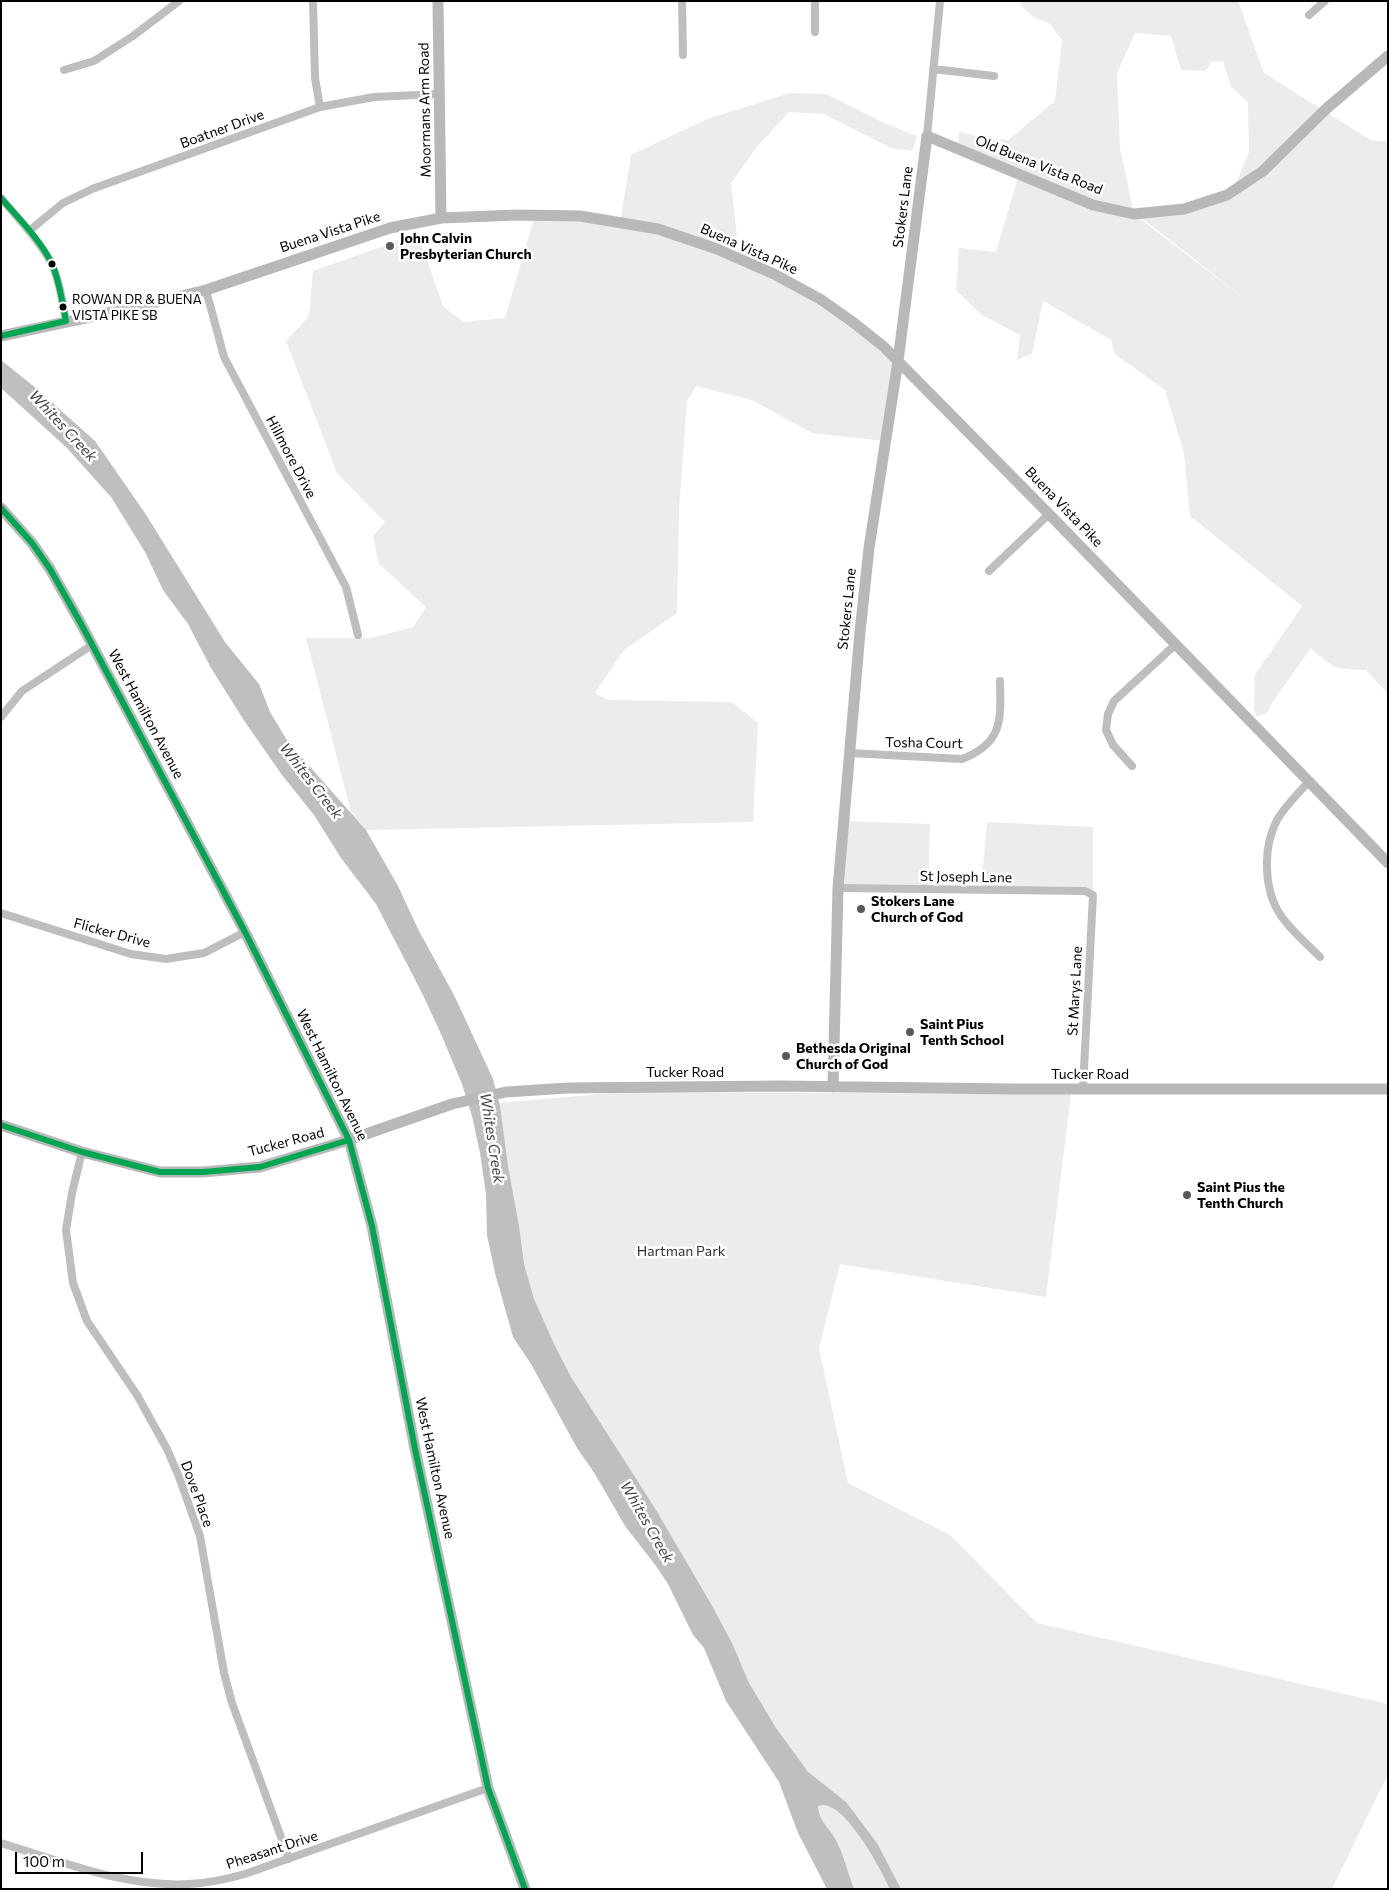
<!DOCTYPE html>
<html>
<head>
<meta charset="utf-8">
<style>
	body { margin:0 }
	#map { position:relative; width:1389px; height:1890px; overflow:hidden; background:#fff; font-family:Commissioner,sans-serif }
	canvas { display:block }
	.frame { position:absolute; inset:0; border:2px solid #000; pointer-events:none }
	.scale { position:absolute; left:15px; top:1852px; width:128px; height:22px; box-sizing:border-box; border:2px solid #000; border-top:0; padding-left:6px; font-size:15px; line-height:18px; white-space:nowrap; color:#000; -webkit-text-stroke:4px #fff; paint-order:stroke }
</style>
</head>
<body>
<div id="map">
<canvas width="1389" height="1890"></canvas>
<div class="frame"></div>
<div class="scale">100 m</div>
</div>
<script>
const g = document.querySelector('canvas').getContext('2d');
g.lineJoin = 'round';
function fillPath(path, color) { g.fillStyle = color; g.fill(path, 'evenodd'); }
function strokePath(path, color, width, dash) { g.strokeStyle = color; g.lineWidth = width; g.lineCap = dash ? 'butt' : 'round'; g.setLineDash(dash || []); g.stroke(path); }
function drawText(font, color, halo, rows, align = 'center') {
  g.font = font + ' Commissioner,sans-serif'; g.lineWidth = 5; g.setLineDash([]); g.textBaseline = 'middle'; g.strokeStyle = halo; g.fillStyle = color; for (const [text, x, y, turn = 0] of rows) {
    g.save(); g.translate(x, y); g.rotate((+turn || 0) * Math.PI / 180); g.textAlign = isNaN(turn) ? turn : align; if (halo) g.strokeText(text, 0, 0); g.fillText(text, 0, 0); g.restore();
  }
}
const green = new Path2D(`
	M1021,1H1238L1264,73L1372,141H1388V694L1366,670C1334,669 1334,669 1311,648L1271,704L1268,712L1257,717L1254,710L1255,675L1302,606L1190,516L1184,453L1165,390L1115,354L1111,340L1043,301L1032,354L1017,360L1020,335L982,315L956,290L959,248L996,252L1019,174L958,149L959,132L990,139L1008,140L1055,101L1062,40L1050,24L1033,17L1021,5ZM1135,33L1171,36L1181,70L1206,71L1211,62L1223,61L1231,87L1248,102L1249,152L1233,191L1184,209L1137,214L1256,308L1134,214L1120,148L1117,73Z
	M790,93L826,94L884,123L917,136L912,151L891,148L824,114L789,112L757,147L731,183L737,236L718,248L774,274L898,361L885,441L812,433L752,400L696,386L687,401L679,509L677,613L624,650L595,693L608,700L732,702L758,723L753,822L366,830L351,812L306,638H372L413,627L426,607L379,564L373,536L385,522L337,473L286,341L309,316L313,271L418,234L443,306L463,322L505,318L535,215L620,222L631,155L707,119Z
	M844,821L930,824L928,889L838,888Z
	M987,822L1093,827V895L981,890Z
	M626,1092L1071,1094L1046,1297L840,1264L819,1348L848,1483L950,1535L1037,1623L1388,1704V1774L1332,1889H852L608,1466L523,1280L497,1103Z`);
const water = new Path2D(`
	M1,360L37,389L95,441L145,513L225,642L259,684L270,712L288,742L366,830L398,886L418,929L454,995L493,1079L500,1106L508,1166L519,1226L524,1264L534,1299L554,1344L571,1377L656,1510L711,1604L732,1643L749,1683L776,1728L808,1772L846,1802L877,1843L901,1889H890C882,1871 842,1795 818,1806C818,1816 824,1823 830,1831C843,1848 846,1869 854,1889H827L798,1833L779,1782L726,1701L704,1648L693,1635L668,1584L656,1566L625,1526L595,1474L577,1448L531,1364L513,1337L495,1273L487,1235L486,1194L480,1153L472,1116L462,1084L441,1034L423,995L376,904L341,858L314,815L282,775L245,722L211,668L188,624L163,590L145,552L111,497L66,447L1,388Z`);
const street = new Path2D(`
	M313,1L315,78L320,107
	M682,1L683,55
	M1309,15L1325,1
	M815,32V1
	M933,69L994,76
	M64,70L94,61L133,36L179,1
	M927,136L940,1
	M1,198C17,217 35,236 48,257C59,276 62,300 66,321
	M29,231L63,203L92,189L320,107L374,97L439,94
	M206,290L224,357L346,587L358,635
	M989,571L1049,514
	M1,717L22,691L92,645
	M850,753L962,759C1003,743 1001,720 1000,681
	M1132,766L1113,745L1106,730L1108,714L1114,701L1176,644
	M1309,781C1299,793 1285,806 1277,820C1262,849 1263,895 1285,921C1295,934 1308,945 1320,957
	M838,888L1085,891L1093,895L1083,1088
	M1,913L131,954L166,959L204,953L245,932
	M82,1152L72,1193L66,1230L73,1283L87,1321L137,1395L167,1449L179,1477L200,1536L224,1673L232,1703L289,1859
	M1,1843C61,1861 125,1888 189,1884C208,1883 227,1879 245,1874L488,1788`);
const secondary = new Path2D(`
	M438,1L441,218
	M1,336L141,306L206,290L390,228L441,218L518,215L580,216L658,229L717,249L774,274L820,299L854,323L883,346L1049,514L1388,863
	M1,508L32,543L50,569L80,622L245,932L349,1140L372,1226L415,1449L488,1788L525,1889
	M833,1087L838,888L860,632L869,548L898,361L927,136L1093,205L1134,214L1184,209L1227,195L1263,171L1326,109L1388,56
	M1,1125L82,1152L160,1172H203L260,1167L349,1140L452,1104L506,1092L568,1088L780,1086L1013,1089H1388`);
const bus1 = new Path2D(`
	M1,198C19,219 40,239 52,264C60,282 62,302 66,321L1,336
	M1,508L32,543L50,569L80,622L245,932L349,1140L372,1226L415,1449L488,1788L525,1889
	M1,1125L82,1152L160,1172H203L260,1167L349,1140`);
const markers = [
	[390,246,5,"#595959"],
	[52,264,4.5,"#000"],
	[63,307,4.5,"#000"],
	[861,909,5,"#595959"],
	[910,1032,5,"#595959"],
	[786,1056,5,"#595959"],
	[1187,1195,5,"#595959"]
];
const busNames = [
	["ROWAN DR & BUENA",72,300],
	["VISTA PIKE SB",72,316]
];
const streetNames = [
	["Moormans Arm Road",425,110,-91],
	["Boatner Drive",222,129,-20],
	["Old Buena Vista Road",1039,165,22],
	["Stokers Lane",903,207,-83],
	["Buena Vista Pike",330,232,-18],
	["Buena Vista Pike",749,249,24],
	["Hillmore Drive",291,457,62],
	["Buena Vista Pike",1064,507,46],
	["Stokers Lane",847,609,-84],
	["West Hamilton Avenue",146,714,62],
	["Tosha Court",924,743,1],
	["St Joseph Lane",966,877,1],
	["Flicker Drive",112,933,15],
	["St Marys Lane",1075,991,-87],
	["Tucker Road",685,1072],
	["Tucker Road",1090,1074],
	["West Hamilton Avenue",332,1075,64],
	["Tucker Road",286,1142,-15],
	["West Hamilton Avenue",435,1468,78],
	["Dove Place",197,1494,70],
	["Pheasant Drive",272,1850,-18]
];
const poiNames = [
	["John Calvin",400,238],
	["Presbyterian Church",400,254],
	["Stokers Lane",871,901],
	["Church of God",871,917],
	["Saint Pius",920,1024],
	["Tenth School",920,1040],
	["Bethesda Original",796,1048],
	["Church of God",796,1064],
	["Saint Pius the",1197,1187],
	["Tenth Church",1197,1203]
];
const parkNames = [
	["Hartman Park",681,1251]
];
const waterNames = [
	["Whites Creek",63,426,47],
	["Whites Creek",311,781,52],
	["Whites Creek",492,1138,81],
	["Whites Creek",647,1522,60]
];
fillPath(green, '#ececec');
fillPath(water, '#bfbfbf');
strokePath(street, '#bebebe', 8);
strokePath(secondary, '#b8b8b8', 11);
strokePath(bus1, '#00a651', 6);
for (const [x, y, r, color] of markers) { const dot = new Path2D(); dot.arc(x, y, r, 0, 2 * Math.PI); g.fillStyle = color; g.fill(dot); strokePath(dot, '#fff', 2); }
drawText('13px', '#000', '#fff', busNames, 'left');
drawText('14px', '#000', '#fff', streetNames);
drawText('bold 14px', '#000', '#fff', poiNames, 'left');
drawText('14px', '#333', '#fff', parkNames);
drawText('italic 15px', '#444', '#fff', waterNames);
</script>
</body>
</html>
